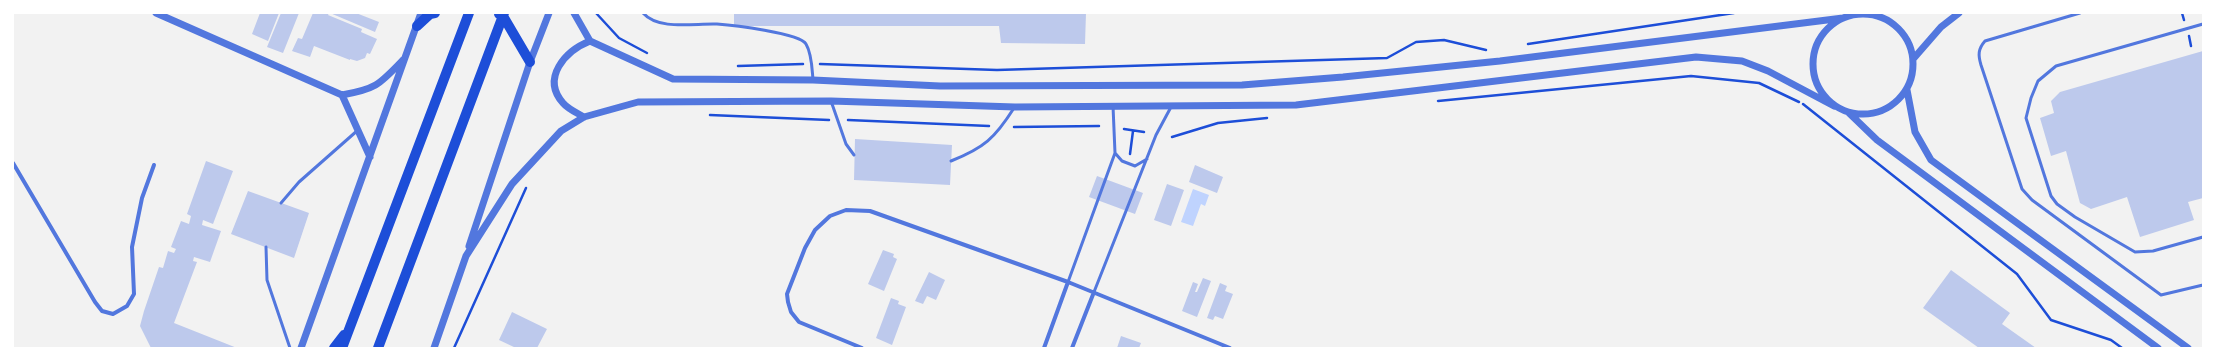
<!DOCTYPE html>
<html>
<head>
<meta charset="utf-8">
<style>
	body { margin:0 }
	#map { position:relative; width:2216px; height:361px; overflow:hidden; background:#f2f2f2; font-family:"DejaVu Sans",sans-serif }
	canvas { display:block }
	.frame { position:absolute; inset:0; border:14px solid #fff; pointer-events:none }
</style>
</head>
<body>
<div id="map">
<canvas width="2216" height="361"></canvas>
<div class="frame"></div>
</div>
<script>
const g = document.querySelector('canvas').getContext('2d');
g.lineJoin = 'round';
function fillPath(path, color) { g.fillStyle = color; g.fill(path, 'evenodd'); }
function strokePath(path, color, width, dash) { g.strokeStyle = color; g.lineWidth = width; g.lineCap = dash ? 'butt' : 'round'; g.setLineDash(dash || []); g.stroke(path); }
const water = new Path2D(`
	M1193,189L1209,195L1205,206L1201,204L1193,226L1181,222Z`);
const building = new Path2D(`
	M260,13H279L268,41L252,34Z
	M281,13H299L283,53L267,47Z
	M313,13H329L328,15L362,29L361,32L377,39L370,54L367,53L365,58L357,61L350,59V60L314,46L310,57L292,51L298,38L302,39Z
	M330,13H356L379,22L375,32Z
	M734,13H1086L1085,44L1001,43L999,26H734Z
	M2203,51V198L2188,202L2194,220L2140,237L2127,197L2091,209L2080,203L2066,151L2051,156L2040,118L2054,113L2051,101L2060,92Z
	M855,139L952,145L950,185L854,180Z
	M206,161L233,171L213,224L203,220L202,225L221,231L210,262L194,257L193,261L197,262L174,323L237,348H151L140,326L144,311L159,267L163,268L168,251L174,253L176,249L171,247L181,221L189,224L191,216L187,214Z
	M1195,165L1223,177L1217,193L1189,182Z
	M1097,176L1143,193L1135,214L1089,197Z
	M1167,184L1184,190L1171,226L1154,220Z
	M248,191L309,213L294,258L231,234Z
	M883,250L894,254L893,257L897,259L884,291L868,284Z
	M1951,270L2010,313L2002,324L2036,348H1979L1923,308Z
	M929,272L945,280L936,300L927,296L923,304L915,301Z
	M1203,278L1211,281L1197,317L1182,311L1193,282L1198,284L1195,292H1197Z
	M1220,283L1227,286L1225,291L1233,294L1223,319L1215,316L1213,320L1207,318Z
	M891,298L899,301L898,304L906,307L892,345L876,338Z
	M512,312L547,329L537,348H516L499,340Z
	M1121,336L1141,343L1139,348H1117Z`);
const path = new Path2D(`
	M596,13L619,38L647,53
	M2182,13L2184,20
	M2189,36L2191,46
	M1528,44L1734,13
	M820,64L997,70L1387,58L1416,42L1444,40L1486,50
	M738,66L803,64
	M1438,101L1691,76L1759,83L1799,102
	M1803,104L2017,274L2051,320L2111,340L2122,348
	M710,115L829,120
	M848,120L989,126
	M1014,127L1099,126
	M1124,129L1144,132
	M1172,137L1218,123L1267,118
	M1130,154L1133,131
	M454,348L526,188`);
const service = new Path2D(`
	M643,13C659,31 695,23 717,24C731,25 800,33 806,44C812,54 812,69 813,80
	M2080,13L1985,41C1978,49 1978,55 1981,65L2022,189L2032,200L2161,295L2203,285
	M2203,24L2056,66L2038,81L2031,98L2026,118L2051,196L2057,204L2075,217L2135,252L2153,251L2203,237
	M831,101L846,144L854,155
	M1115,153L1122,161L1135,166L1147,159
	M951,161C984,148 995,138 1014,108
	M281,203L299,182L358,130
	M266,247L267,280L290,348
	M1068,282L1115,153L1113,106
	M1094,292L1156,135L1171,107`);
const minor = new Path2D(`
	M13,163L95,302L102,311L113,314L127,306L134,294L132,247L142,198L154,165
	M862,348L799,322L791,312L788,302L787,294L805,248L815,230L830,216L846,210L870,211L1068,282L1230,348
	M1044,348L1068,282
	M1072,348L1094,292`);
const tertiary = new Path2D(`
	M156,13L342,95C376,89 379,85 403,60
	M574,13L590,41
	M1813 64a50 50 0 1 1 100 0a50 50 0 1 1-100 0Z
	M590,41L673,79L813,80L940,86L1242,85L1343,77L1500,61L1843,18
	M1914,58L1941,27L1959,13
	M1907,90L1915,132L1931,160L2188,348
	M342,95L370,157
	M1849,113L1877,140L2158,348
	M584,117C577,113 568,109 563,103C541,78 565,51 590,41
	M469,246L530,62L549,13
	M301,348L421,13
	M434,348L466,256L512,184L561,131L584,117L638,102L831,101L1015,107L1296,105L1696,57L1742,61L1768,71L1834,106`);
const primary = new Path2D(`
	M499,14L503,16L530,62
	M417,26L430,14L435,13
	M334,348L344,335
	M342,348L469,13
	M378,348L504,13`);
fillPath(water, '#bfd3fe');
fillPath(building, '#bdc9ec');
strokePath(path, '#1d4ed8', 2.5);
strokePath(service, '#5277de', 3);
strokePath(minor, '#5277de', 4);
strokePath(tertiary, '#5277de', 7);
strokePath(primary, '#1d4ed8', 10);
</script>
</body>
</html>
